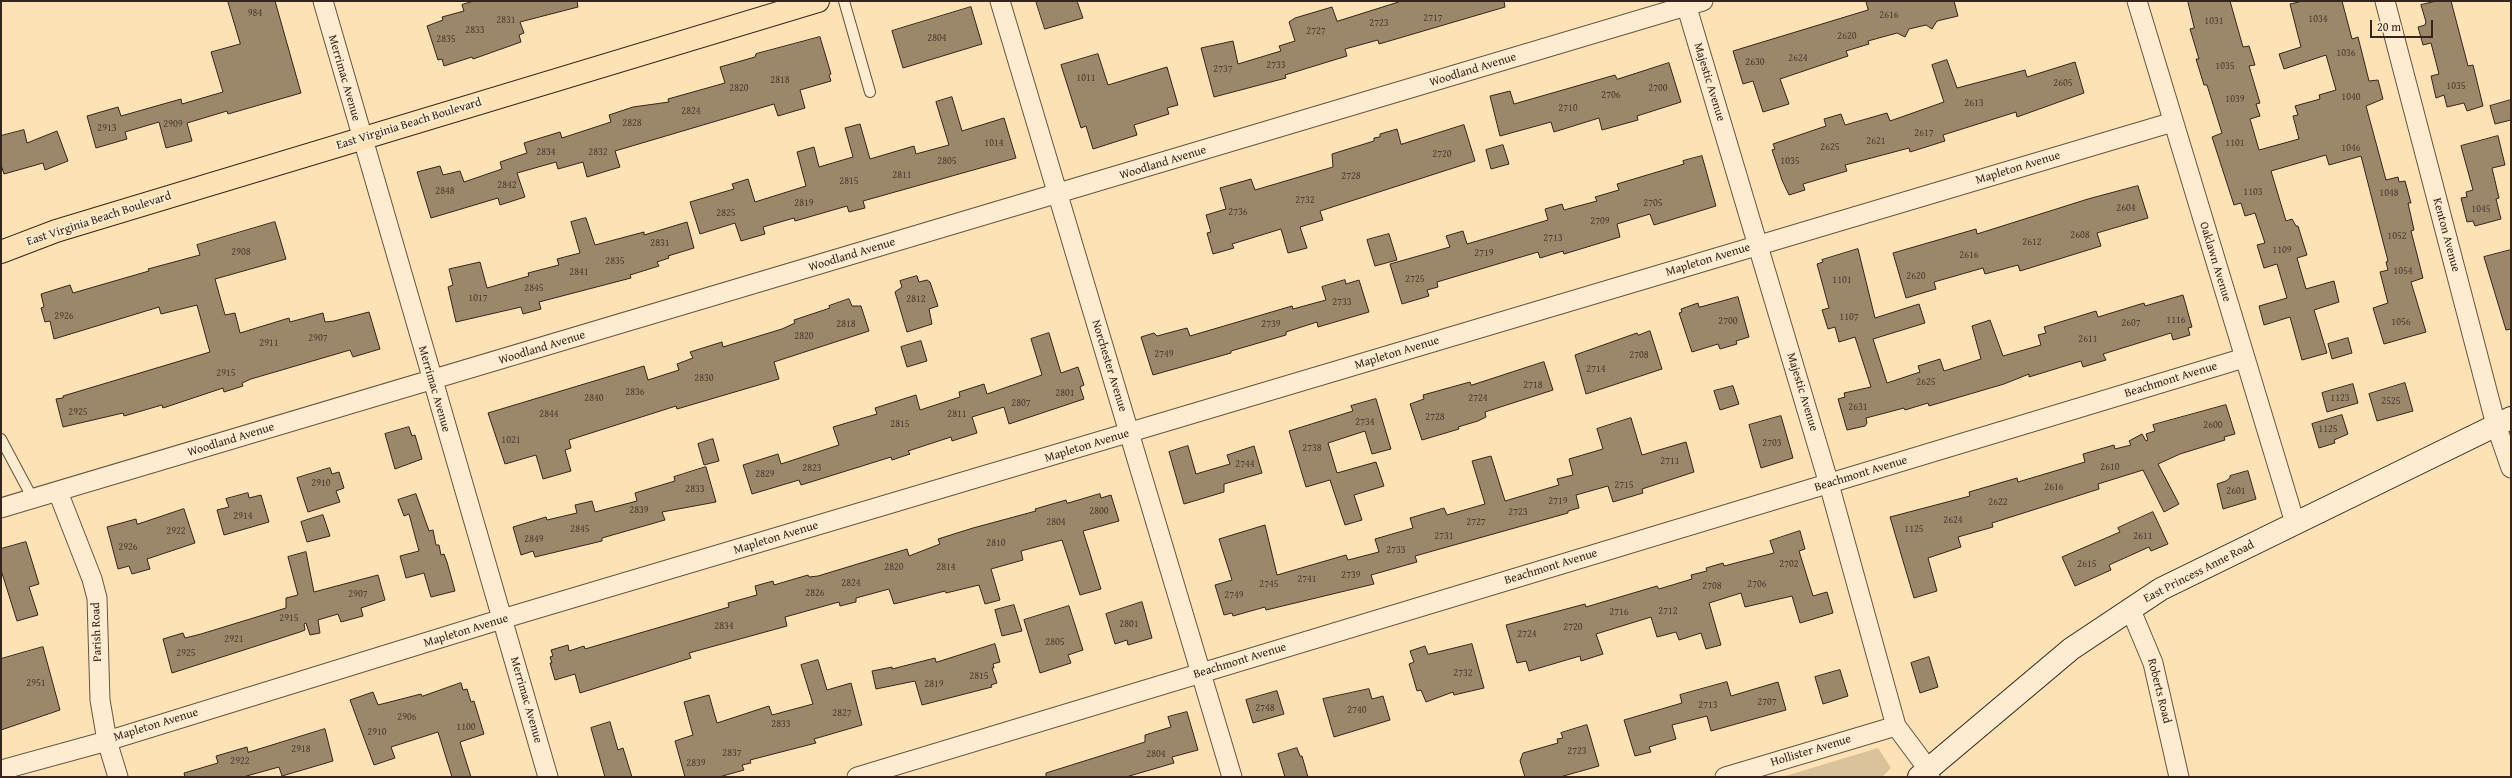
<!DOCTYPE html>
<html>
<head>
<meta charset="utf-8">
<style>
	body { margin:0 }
	#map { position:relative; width:2512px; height:778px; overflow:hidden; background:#fce2b5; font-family:"Gentium Book Plus",serif }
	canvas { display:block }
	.frame { position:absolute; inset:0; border:2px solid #35251b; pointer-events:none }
	.scale { position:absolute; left:2370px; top:20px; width:63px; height:18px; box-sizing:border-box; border:2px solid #35251b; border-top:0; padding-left:5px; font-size:12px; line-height:14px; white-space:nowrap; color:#35251b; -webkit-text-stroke:3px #fdeccf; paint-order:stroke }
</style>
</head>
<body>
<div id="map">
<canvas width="2512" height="778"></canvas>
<div class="frame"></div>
<div class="scale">20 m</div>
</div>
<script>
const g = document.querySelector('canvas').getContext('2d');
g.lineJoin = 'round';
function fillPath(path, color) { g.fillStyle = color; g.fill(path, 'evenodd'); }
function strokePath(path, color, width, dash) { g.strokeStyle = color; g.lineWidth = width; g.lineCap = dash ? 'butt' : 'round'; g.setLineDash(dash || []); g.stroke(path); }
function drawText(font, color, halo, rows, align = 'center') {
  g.font = font + ' "Gentium Book Plus",serif'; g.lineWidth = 4; g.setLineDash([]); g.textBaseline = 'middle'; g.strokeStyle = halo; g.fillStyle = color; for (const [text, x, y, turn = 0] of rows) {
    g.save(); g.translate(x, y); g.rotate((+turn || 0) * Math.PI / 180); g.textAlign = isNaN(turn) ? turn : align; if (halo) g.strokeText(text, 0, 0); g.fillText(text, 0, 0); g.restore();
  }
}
const green = new Path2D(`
	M1878,748L1891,768L1882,777H1782Z`);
const building = new Path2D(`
	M228,1H275L301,93L228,114L227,111L187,123L192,141L166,148L159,122L125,132L127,139L96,148L87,116L118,107L121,116L181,99L182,104L223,92L211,52L240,44Z
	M474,1H577L578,7L520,22L524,33L519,35L521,42L473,59L472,57L444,66L442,59L438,60L427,26L443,20L442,17L464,11L462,5Z
	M1036,1H1077L1083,18L1045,29Z
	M1402,1H1504L1505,7L1379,44L1378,40L1345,49L1347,56L1285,75L1286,78L1214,97L1201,48L1233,41L1238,64L1281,51L1279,46L1295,41L1289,22L1295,18L1332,7L1337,21Z
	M1866,1H1954L1958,16L1937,21L1932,29L1926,25L1909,29L1905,37L1897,33L1868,41L1869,44L1846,51L1848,56L1780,79L1789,104L1763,112L1753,81L1743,84L1733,51L1868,10Z
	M2188,1H2230L2243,47L2249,46L2255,65L2249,66L2260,103L2256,104L2260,116L2250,119L2259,150L2299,139L2293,116L2298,115L2295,106L2320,99L2319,95L2336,90L2326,55L2284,69L2279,54L2301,47L2290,4L2303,1H2342L2352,39L2358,37L2369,81L2378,80L2383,99L2366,106L2386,180L2398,177L2399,182L2405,181L2411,203H2408L2414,230L2411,231L2423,278L2411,282L2426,332L2384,344L2373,308L2388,303L2380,272L2388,270L2386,262L2388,261L2361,156L2329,165L2326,155L2271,171L2286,221L2292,219L2296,226H2298L2307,255L2297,258L2306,289L2334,281L2339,302L2314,310L2327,353L2302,360L2290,317L2264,325L2259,306L2287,298L2277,264L2264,268L2257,245L2265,243L2255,213L2245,216L2241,203L2234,205L2212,137L2222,133L2207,85H2204L2196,59H2199L2190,29L2194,28Z
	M2437,1H2451L2468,66L2473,65L2483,106L2467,111L2464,103L2447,107L2444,95L2436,98L2431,76L2439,74L2431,43L2423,45L2418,27L2425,25L2426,22L2421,5Z
	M971,7L982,44L903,68L892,31Z
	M820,37L831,74L829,75L831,81L800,90L805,108L778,116L774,104L615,151L620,167L587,177L583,162L558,169L556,162L517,173L525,197L500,205L498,198L431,218L417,172L440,166L443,175L460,171L464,182L502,169L500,162L527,153L524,143L560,132L562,138L611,122L609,115L633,107L669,102L668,99L725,83L720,67L755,57L756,54Z
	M1098,54L1108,85L1167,67L1178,105L1167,108L1169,114L1134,125L1137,135L1093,149L1086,126L1081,128L1061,65Z
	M1947,60L1957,88L2025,70L2027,77L2075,62L2084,93L2017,117L2016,112L1943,135L1945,141L1910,152L1909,148L1845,165L1847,171L1803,184L1805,190L1789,195L1782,180L1772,150L1775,149L1773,144L1826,126L1824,119L1841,114L1845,125L1887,113L1890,121L1944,102L1932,65Z
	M1669,63L1681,102L1637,116L1638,120L1602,130L1599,118L1554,132L1551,122L1500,136L1490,96L1510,91L1514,104L1615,75L1617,79Z
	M952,97L962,131L1004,118L1016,158L863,201L865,208L849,212L847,206L795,221L794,218L763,227L765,234L741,241L735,223L700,234L690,202L734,189L732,184L748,179L755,202L806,186L797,152L814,147L819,167L853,157L845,128L860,124L870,159L914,146L916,154L949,145L936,102Z
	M2511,100V120L2495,124L2490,106Z
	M1464,125L1475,161L1320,211L1323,220L1300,227L1307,248L1288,253L1281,229L1232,244L1234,248L1213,254L1207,233L1211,232L1206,215L1226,209L1220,188L1251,179L1255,190L1333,167L1332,154L1374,141V138L1380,137V134L1397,129L1401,144Z
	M24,130L27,143L57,131L68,161L45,170L43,163L4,174L1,165V136Z
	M2498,136L2505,165L2492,168L2499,198L2496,199L2501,219L2475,226L2473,221L2467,222L2461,198L2467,197L2466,192L2473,190L2461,146Z
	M1503,145L1509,164L1491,169L1486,150Z
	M1702,156L1716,206L1654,225L1650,214L1617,224L1620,237L1564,254L1563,251L1540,258L1538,252L1437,282L1438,287L1427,290L1429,296L1402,304L1390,264L1450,247L1446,236L1463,231L1467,244L1548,220L1545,209L1562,204L1564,210L1597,201L1595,197L1619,190L1617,184L1684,164L1683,161Z
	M2138,186L2148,218L2097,233L2101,246L2020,271L2018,265L1985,274L1983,268L1934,282L1936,289L1906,298L1893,253L1976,229L1977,234L2088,199Z
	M586,218L595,245L644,232V235L687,222L694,248L668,256L669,258L657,262L659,266L630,275L631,278L539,302L541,309L523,314L521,307L456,322L448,287L453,285L449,269L480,262L487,288L529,276L528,273L559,265L557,259L580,253L571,222Z
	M275,222L286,259L215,279L225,315L235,313L240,333L289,318L290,322L323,313L325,322L334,321L369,312L380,349L353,357L350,350L251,379L242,383L243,386L224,392L223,388L163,408L162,405L124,416L123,413L63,427L56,399L63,398V396L210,352L197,305L161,314L159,307L54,339L50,321L45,322L41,308L44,307L41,294L70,285L73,293L149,271L148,269L200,255L197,245Z
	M1389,234L1397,260L1375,266L1367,240Z
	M1858,249L1875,318L1919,304L1925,323L1873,339L1887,383L1920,372L1918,366L1940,359L1944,371L1981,359L1972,326L1990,320L2003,356L2041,345L2038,335L2046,333L2044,327L2096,311L2098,317L2144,303L2145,306L2183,295L2192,327L2188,328L2190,335L2173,340L2171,333L2103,354L2106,360L2083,367L2081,361L2029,377V374L2004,384L1929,406L1928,403L1905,410L1904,408L1866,418L1867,423L1865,426L1847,430L1838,399L1845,397L1844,393L1871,387L1855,337L1839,342L1835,327L1828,329L1822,310L1829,308L1817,264L1823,262L1822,260Z
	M2511,250V329L2506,330L2484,257Z
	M917,276L919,282L927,280L930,282L938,306L929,309L932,324L907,332L895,292L902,287L900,281Z
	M1345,280L1346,284L1359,280L1369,312L1318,327L1317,322L1286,332V335L1231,351V353L1153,375L1141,337L1154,333L1157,336L1187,328L1190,336L1292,306L1293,309L1326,300L1322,287Z
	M1738,297L1749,337L1736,341L1737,344L1720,349L1718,344L1692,352L1679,313L1682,312L1681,309L1698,303L1699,307Z
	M849,299L852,306H861L869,331L774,362L779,379L677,409L676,406L569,440L571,448L565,450L571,471L543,479L536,455L505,464L488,413L644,366L648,380L679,370L677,364L693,358L690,352L722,342L723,347L782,329L795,323L794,320L830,308L829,306Z
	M1650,331L1662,369L1586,394L1575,355L1637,333L1638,335Z
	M1049,333L1061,373L1078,367L1084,385L1080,387L1084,399L1009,424L1004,407L972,417L977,433L952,441L951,437L908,451L910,454L892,460L891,457L801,485L799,480L752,494L743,465L778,454L781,464L839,445L833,427L877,414L875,408L916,395L920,410L960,397L959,392L984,384L987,394L1042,375L1031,339Z
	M2348,338L2352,353L2332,359L2328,344Z
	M921,341L927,361L907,367L901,347Z
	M1544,362L1553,390L1485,412L1486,417L1478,421L1458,427L1459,429L1422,440L1410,404L1424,399L1423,395L1470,382L1471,385Z
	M2405,383L2413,411L2377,421L2369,394Z
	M2353,384L2358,403L2327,412L2322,393Z
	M1733,386L1739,404L1720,410L1714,391Z
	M1376,399L1391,449L1372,454L1365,431L1328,443L1337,473L1376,462L1384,486L1354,495L1362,520L1345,525L1330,480L1306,487L1289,431L1353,411L1351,406Z
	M2226,405L2235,434L2224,437L2225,440L2180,454L2158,464L2179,504L2164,512L2143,470L2098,484L2099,489L1992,523L1993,527L1958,537L1961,547L1928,558L1937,591L1914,598L1890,517L1970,496L1969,492L2017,478L2018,482L2085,462L2083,454L2114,445L2115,449L2131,445L2129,441L2142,434L2146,441L2148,440L2146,434L2155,431L2153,425Z
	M2342,415L2348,434L2334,440L2335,443L2319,448L2312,424Z
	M1781,416L1793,458L1761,468L1749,425Z
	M1631,418L1642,455L1686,442L1694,472L1642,489L1643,493L1613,502L1608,486L1576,495L1579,508L1568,511V513L1415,556L1417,562L1371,575L1374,584L1266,610L1265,607L1233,616L1232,613L1224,615L1215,585L1232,580L1219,539L1265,525L1277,575L1346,555L1348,560L1379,552L1375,539L1413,528L1410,518L1444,508L1447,515L1485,504L1472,461L1491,456L1505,501L1559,485L1557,479L1573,475L1569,459L1603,449L1597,429Z
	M409,427L412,436L415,435L422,459L395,469L385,434Z
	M713,439L719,461L704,465L698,444Z
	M1188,446L1196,474L1230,464L1227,455L1254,446L1262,473L1224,484V492L1184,504L1169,452Z
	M706,467L716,502L662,512L665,520L602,538V541L535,557L533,551L521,555L513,527L546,517L547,520L577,513L575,505L592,501L595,512L637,501L635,493L675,481L674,477Z
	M330,468L332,474L339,472L344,488L336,491L340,502L308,512L297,478Z
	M2248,471L2256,499L2223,509L2217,484L2226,481L2230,478V476Z
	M248,493L249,498L261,495L269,522L224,535L217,510L229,507L226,499Z
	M416,494L429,531L433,530L436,545H439L441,555L444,554L447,562L455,591L431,597L424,573L406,578L400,556L419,551L409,514L404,516L398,500Z
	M1100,494L1101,498L1111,495L1119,521L1083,531L1101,589L1080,595L1062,540L1021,551L1023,560L991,569L1000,600L985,604L979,585L946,593L945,591L894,604L889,589L856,598V602L840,606L839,602L785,617L787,626L689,653L691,658L580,693L575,674L555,680L550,663H552L550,657L553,656L551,650L568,645L569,651L584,646L585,649L729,607L728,603L757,595L755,586L773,581L774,585L808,575L809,577L818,576L907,549L909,556L940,544L938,539L973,528L1036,511L1035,509L1066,500L1067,503Z
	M184,509L195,543L147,559L150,569L132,574L129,566L118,569L107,527L136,519L137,524Z
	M2153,512L2168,544L2151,551L2149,547L2109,565L2111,570L2075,586L2062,557L2120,532L2118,528Z
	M323,515L330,536L307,542L301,522Z
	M1800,531L1805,549L1799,551L1813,596L1827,592L1833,613L1800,623L1792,596L1745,607L1741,593L1709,603L1721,645L1706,649L1701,633L1679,640L1676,632L1657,637L1651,617L1596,634L1603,654L1581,661L1580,656L1529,671L1526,661L1517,663L1506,625L1585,604L1586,607L1657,586L1659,589L1692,579L1691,575L1707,571L1706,568L1723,563L1724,566L1774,553L1770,541Z
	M26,542L39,584L29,587L38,615L17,621L1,570V549Z
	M306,552L314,592L378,575L385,600L361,608L363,616L341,622L338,614L318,620L320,633L310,635L306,623L304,624L305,630L300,632L172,673L163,639L183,633L185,638L201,634L286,608V598L298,595L288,557Z
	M1142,602L1152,638L1128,645L1127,640L1115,644L1106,614Z
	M1014,605L1022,631L1002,636L995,610Z
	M1069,606L1083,650L1068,655L1071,663L1040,673L1024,620Z
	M995,644L1000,662L993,664L994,668H992L997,683L991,685L992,687L922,705L915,681L876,689L872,671L892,667V669L935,658L936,662Z
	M1472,644L1484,688L1454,695L1453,692L1426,702L1421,690L1417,691L1409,664L1414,662L1410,651L1425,646L1428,654Z
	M43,647L60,710L1,730V659Z
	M1929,657L1938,687L1920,693L1911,663Z
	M818,660L827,690L851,683L862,725L814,739L816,743L750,760L751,763L742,765L744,770L719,777H685L675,741L693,735L684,702L709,695L717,723L769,706L772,715L813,704L801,665Z
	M1840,670L1848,696L1823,704L1815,677Z
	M1727,682L1731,696L1778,682L1786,710L1711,731L1707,716L1672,725L1676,739L1649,747L1651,752L1635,756L1624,720L1682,703L1680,695Z
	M461,683L463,690L467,689L471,702L474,701L484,734L460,742L471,777H452L438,732L391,747L395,758L374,765L350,700L373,692L378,705L421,694L422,696Z
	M1369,689L1372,699L1383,696L1390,720L1334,737L1323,699Z
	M1277,691L1284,714L1253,723L1246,700Z
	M1187,712L1198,750L1172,757L1174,763L1126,777H1046V773L1145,742V735L1171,727L1168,717Z
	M610,722L618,750L623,748L632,777H605L591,728Z
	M1587,725L1599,766L1560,777H1525L1520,761L1523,753L1558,743L1557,739L1563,738L1561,733Z
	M325,729L333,761L282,776L279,767L243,777H185L184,773L218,763L216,756L223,754L247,747L248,752Z
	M1297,748L1300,756H1302L1308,777H1285L1278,754Z`);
const lane = new Path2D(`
	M844,1L870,92
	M1,439L33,499`);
const street = new Path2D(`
	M323,1L548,777
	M1000,1L1232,777
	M1685,1L1829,484L1896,726L1928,769L1930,777
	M2137,1L2295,523
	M2385,1L2496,425L2511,468
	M58,492L92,579L97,598L100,700L107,741L118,777
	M1,508L1703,1
	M2130,608L2153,663L2179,777
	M1,770L107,741L502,619L2173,122
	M857,777L2244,358
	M1725,777L1896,726`);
const secondary = new Path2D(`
	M1919,777L2071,649L2161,589L2511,418`);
const primary = new Path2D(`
	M1,252L56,231L818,1`);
const numberNames = [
	["984",255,13],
	["2616",1889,15],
	["2717",1433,18],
	["1034",2318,19],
	["2831",506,20],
	["1031",2214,21],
	["2723",1379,23],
	["2833",475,30],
	["2727",1316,31],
	["2620",1847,36],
	["2804",937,38],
	["2835",446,39],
	["1036",2346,53],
	["2624",1798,58],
	["2630",1755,62],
	["2733",1276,65],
	["1035",2225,66],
	["2737",1223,69],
	["1011",1086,78],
	["2818",780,80],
	["2605",2063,83],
	["1035",2456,86],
	["2820",739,88],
	["2700",1658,88],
	["2706",1611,95],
	["1040",2351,97],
	["1039",2235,99],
	["2613",1974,103],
	["2710",1568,108],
	["2824",691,111],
	["2828",632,123],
	["2909",173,124],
	["2913",107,128],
	["2617",1924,133],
	["2621",1876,141],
	["1014",994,143],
	["1101",2235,143],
	["2625",1830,147],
	["1046",2351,148],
	["2834",546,152],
	["2832",598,152],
	["2720",1442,154],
	["2805",947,161],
	["1035",1790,161],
	["2811",902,175],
	["2728",1351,176],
	["2815",849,181],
	["2842",507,185],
	["2848",445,191],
	["1103",2253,192],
	["1048",2389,193],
	["2732",1305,200],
	["2819",804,203],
	["2705",1653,203],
	["2604",2126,208],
	["1045",2481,209],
	["2736",1238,212],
	["2825",726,213],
	["2709",1600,221],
	["2608",2080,235],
	["1052",2397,236],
	["2713",1553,238],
	["2612",2032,242],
	["2831",660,243],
	["1109",2282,250],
	["2908",241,252],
	["2719",1484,253],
	["2616",1969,255],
	["2835",615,261],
	["1054",2403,271],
	["2841",579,272],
	["2620",1916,276],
	["2725",1415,279],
	["1101",1842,280],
	["2845",534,288],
	["1017",478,298],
	["2812",916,299],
	["2733",1342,302],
	["2926",64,316],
	["1107",1849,317],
	["1116",2176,320],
	["2700",1728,321],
	["1056",2401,322],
	["2607",2131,323],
	["2818",846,324],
	["2739",1271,324],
	["2820",804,336],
	["2907",318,338],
	["2611",2088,339],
	["2911",269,343],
	["2749",1164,354],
	["2708",1639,355],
	["2714",1596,369],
	["2915",226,373],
	["2830",704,378],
	["2625",1926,382],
	["2718",1533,385],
	["2836",635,392],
	["2801",1065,393],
	["2840",594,398],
	["2724",1478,398],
	["1123",2340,398],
	["2525",2391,401],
	["2807",1021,403],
	["2631",1858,407],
	["2925",78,412],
	["2844",549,414],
	["2811",957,414],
	["2728",1435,417],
	["2734",1365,422],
	["2815",900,424],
	["2600",2213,425],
	["1125",2328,429],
	["1021",511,440],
	["2703",1772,443],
	["2738",1312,448],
	["2711",1670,461],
	["2744",1245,464],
	["2610",2110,467],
	["2823",812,468],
	["2829",765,474],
	["2910",321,483],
	["2715",1624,485],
	["2616",2054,487],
	["2833",695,489],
	["2601",2236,491],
	["2719",1558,501],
	["2622",1998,502],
	["2839",639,510],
	["2800",1099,511],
	["2723",1518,512],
	["2914",243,516],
	["2624",1953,520],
	["2804",1056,522],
	["2727",1476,522],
	["2845",580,529],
	["1125",1914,529],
	["2922",176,531],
	["2731",1444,536],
	["2611",2143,536],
	["2849",534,539],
	["2810",996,543],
	["2926",128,547],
	["2733",1396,550],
	["2702",1789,564],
	["2615",2087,564],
	["2820",894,567],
	["2814",946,567],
	["2739",1351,575],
	["2741",1307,579],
	["2824",851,583],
	["2745",1269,584],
	["2706",1757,584],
	["2708",1712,586],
	["2826",815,593],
	["2907",358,594],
	["2749",1234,595],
	["2712",1668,611],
	["2716",1619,612],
	["2915",289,618],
	["2801",1129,624],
	["2834",724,626],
	["2720",1573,627],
	["2724",1527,634],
	["2921",234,639],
	["2805",1055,642],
	["2925",186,653],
	["2732",1463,673],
	["2815",979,676],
	["2951",36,683],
	["2819",934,684],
	["2707",1767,702],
	["2713",1708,705],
	["2748",1265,708],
	["2740",1357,710],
	["2827",842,713],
	["2906",407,717],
	["2833",781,724],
	["1100",466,727],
	["2910",377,732],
	["2918",301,749],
	["2723",1577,751],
	["2837",732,753],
	["2804",1156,754],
	["2922",240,761],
	["2839",696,763]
];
const streetNames = [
	["Woodland Avenue",1473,70,-17],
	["Merrimac Avenue",344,78,74],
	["Majestic Avenue",1709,82,73],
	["East Virginia Beach Boulevard",409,124,-17],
	["Woodland Avenue",1163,163,-17],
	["Mapleton Avenue",2018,168,-17],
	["East Virginia Beach Boulevard",99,219,-18],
	["Kenton Avenue",2446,235,75],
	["Woodland Avenue",852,255,-17],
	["Mapleton Avenue",1708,260,-17],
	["Oaklawn Avenue",2215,262,73],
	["Woodland Avenue",542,348,-17],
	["Mapleton Avenue",1397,353,-17],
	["Norchester Avenue",1109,366,73],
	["Beachmont Avenue",2171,380,-17],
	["Merrimac Avenue",434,389,74],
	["Majestic Avenue",1802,392,73],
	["Woodland Avenue",231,440,-17],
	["Mapleton Avenue",1087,446,-17],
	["Beachmont Avenue",1861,474,-17],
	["Mapleton Avenue",776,538,-17],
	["Beachmont Avenue",1551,567,-17],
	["East Princess Anne Road",2199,572,-27],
	["Mapleton Avenue",466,631,-17],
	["Parish Road",97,632,-92],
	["Beachmont Avenue",1240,661,-17],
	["Roberts Road",2159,691,76],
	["Merrimac Avenue",526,700,74],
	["Mapleton Avenue",156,725,-17],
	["Hollister Avenue",1811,751,-17]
];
fillPath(green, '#dac29b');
fillPath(building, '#9c876b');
strokePath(building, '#35251b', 1);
strokePath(lane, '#675442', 12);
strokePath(street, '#675442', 21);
strokePath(secondary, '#35251b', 24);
strokePath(primary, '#35251b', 24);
strokePath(lane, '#fdeccf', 10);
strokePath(street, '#fdeccf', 19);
strokePath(secondary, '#fdeccf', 22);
strokePath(primary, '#fce2b5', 22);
drawText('10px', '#4f3e2f', null, numberNames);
drawText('12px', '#35251b', '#fdeccf', streetNames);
</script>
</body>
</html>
